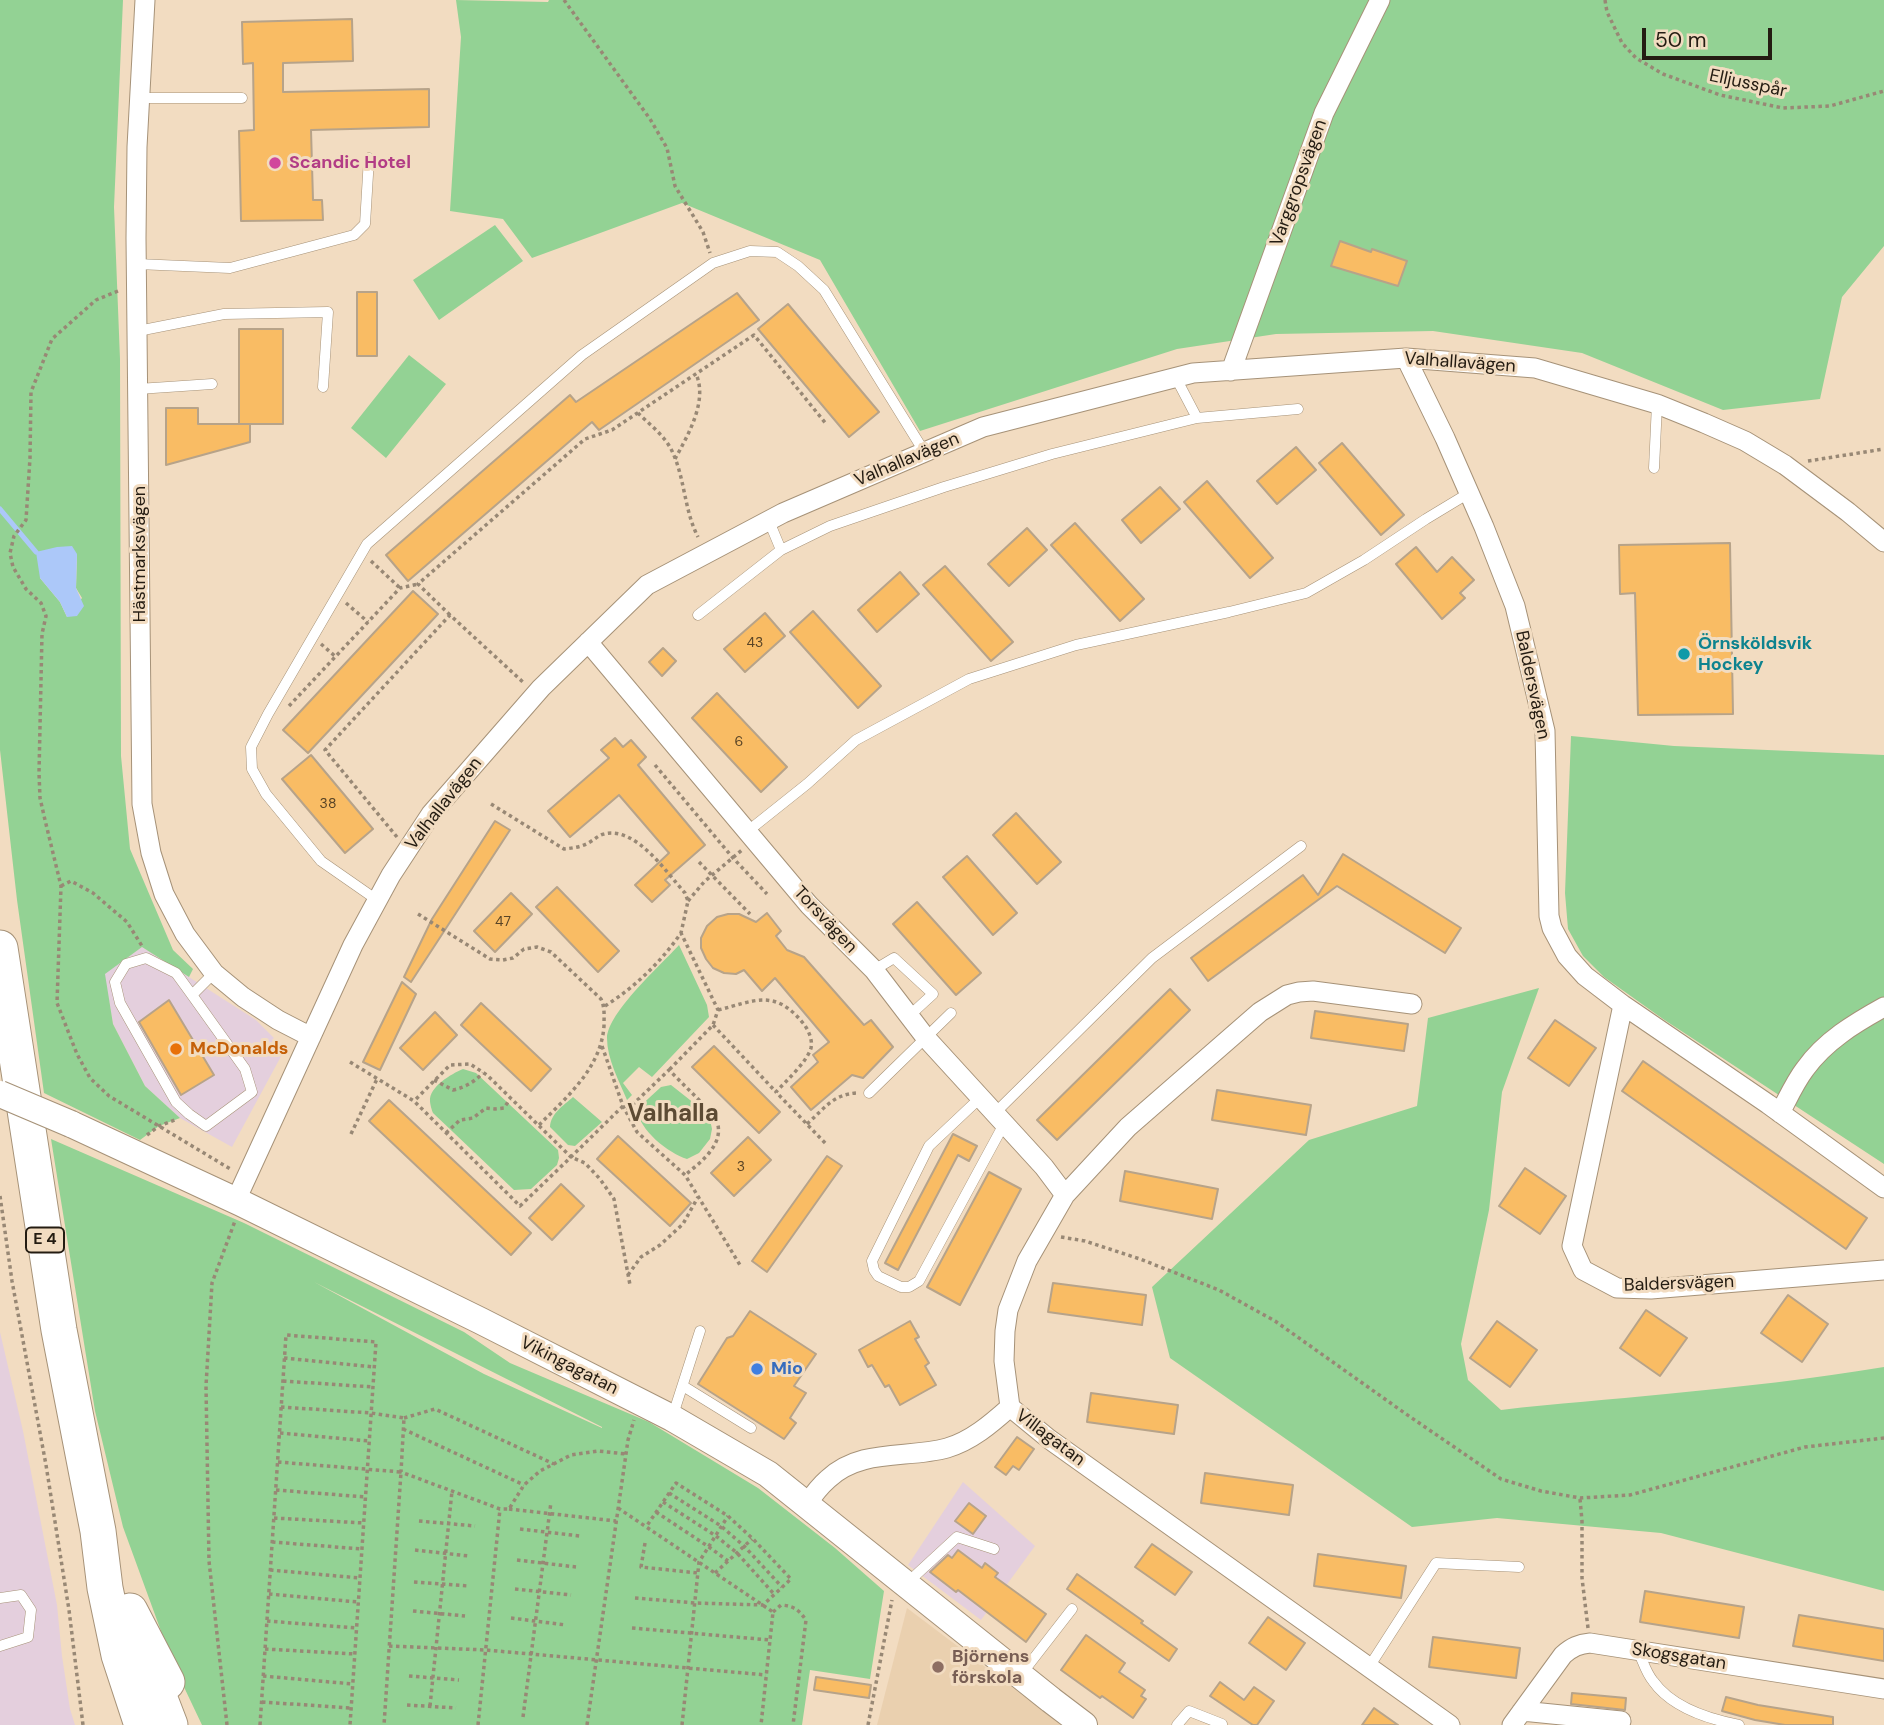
<!DOCTYPE html>
<html>
<head>
<meta charset="utf-8">
<style>
	body { margin:0 }
	#map { position:relative; width:1884px; height:1725px; overflow:hidden; background:#f2dcc1; font-family:"DM Sans",sans-serif }
	canvas { display:block }
	.scale { position:absolute; left:1642px; top:28px; width:130px; height:32px; box-sizing:border-box; border:4px solid #241c12; border-top:0; padding-left:9px; font-size:21px; line-height:24px; white-space:nowrap; color:#241c12; -webkit-text-stroke:5px #f2dcc1; paint-order:stroke }
</style>
</head>
<body>
<div id="map">
<canvas width="1884" height="1725"></canvas>
<div class="scale">50 m</div>
</div>
<script>
const g = document.querySelector('canvas').getContext('2d');
g.lineJoin = 'round';
function fillPath(path, color) { g.fillStyle = color; g.fill(path, 'evenodd'); }
function strokePath(path, color, width, dash) { g.strokeStyle = color; g.lineWidth = width; g.lineCap = dash ? 'butt' : 'round'; g.setLineDash(dash || []); g.stroke(path); }
function drawText(font, color, halo, rows, align = 'center') {
  g.font = font + ' "DM Sans",sans-serif'; g.lineWidth = 6; g.setLineDash([]); g.textBaseline = 'middle'; g.strokeStyle = halo; g.fillStyle = color; for (const [text, x, y, turn = 0] of rows) {
    g.save(); g.translate(x, y); g.rotate((+turn || 0) * Math.PI / 180); g.textAlign = isNaN(turn) ? turn : align; if (halo) g.strokeText(text, 0, 0); g.fillText(text, 0, 0); g.restore();
  }
}
const commercial = new Path2D(`
	M142,947L256,1020L285,1049L232,1147L180,1118L145,1086L113,1024L104,974Z
	M0,1332L23,1431L57,1605L62,1656L70,1709L75,1725H0Z
	M963,1482L1035,1546L981,1620L908,1565Z`);
const built = new Path2D(`
	M907,1608L1062,1725H877Z`);
const green = new Path2D(`
	M0,0H123L114,207L120,359L121,756L130,849L173,950L193,969L189,977L142,947L105,974L113,1024L145,1086L180,1118L159,1126L140,1140L44,1093L17,900L0,750ZM77,554L76,588L82,598L67,617L60,602L40,578Z
	M456,0L548,2L549,0H1884V246L1842,297L1820,399L1723,410L1582,353L1433,331L1276,334L1177,349L920,431L820,260L682,203L532,258L503,219L450,211L461,37Z
	M495,225L523,261L439,320L413,280Z
	M409,355L446,384L386,458L351,428Z
	M1571,736L1674,746L1884,755V1164L1663,1019L1604,977L1583,956L1568,929L1565,893Z
	M679,945L707,1005L709,1017L652,1077L639,1067L623,1083L632,1095L627,1100C619,1081 607,1059 607,1038C608,1012 661,965 679,945Z
	M1539,988L1502,1092L1489,1210L1461,1344L1468,1380L1501,1410C1556,1403 1611,1400 1666,1394C1739,1387 1812,1379 1884,1367V1591L1661,1533L1497,1518L1412,1527L1170,1358L1152,1287L1309,1140L1417,1106L1428,1018Z
	M463,1069L476,1073L558,1150L559,1158L557,1165L531,1189L514,1190L433,1113C432,1111 430,1104 430,1101C429,1087 451,1074 463,1069Z
	M671,1085L709,1115L712,1129L710,1139L699,1153L687,1159C668,1153 639,1130 637,1109L661,1087Z
	M573,1097L602,1122L575,1146L568,1145L550,1127C551,1113 563,1106 573,1097Z
	M51,1139L244,1223L464,1332L510,1363L649,1422L758,1488L835,1548L884,1591L870,1679L810,1670L802,1725H202L173,1664L123,1527L95,1411ZM314,1282L602,1427V1428L484,1374Z`);
const water = new Path2D(`
	M72,546L77,554L76,588L84,606L77,616L67,617L60,602L40,578L36,552L57,547Z`);
const stream = new Path2D(`
	M0,509L36,552`);
const building = new Path2D(`
	M352,19L353,61L283,63V92L429,89V127L311,130L313,200H322L323,220L241,221L239,131L254,130L253,63L243,64L242,22Z
	M1340,241L1371,252L1372,249L1407,261L1398,286L1331,266Z
	M357,292H377V356H357Z
	M737,293L759,320L599,430L592,422L408,581L386,555L570,395L576,402Z
	M788,304L879,412L849,437L758,329Z
	M239,329H283V424H239Z
	M166,408H198V424H250V442L166,465Z
	M1342,443L1404,515L1381,535L1319,463Z
	M1296,447L1316,470L1277,504L1257,481Z
	M1207,481L1273,558L1250,578L1184,502Z
	M1160,487L1180,509L1141,543L1122,520Z
	M1075,523L1144,599L1120,621L1051,545Z
	M1027,528L1047,550L1009,586L988,564Z
	M1730,543L1733,714L1638,715L1635,593L1620,594L1619,545Z
	M1416,547L1437,572L1452,557L1474,580L1460,593L1465,598L1442,619L1396,564Z
	M945,566L1013,642L991,661L923,585Z
	M900,572L919,594L877,632L858,610Z
	M413,591L438,614L308,753L283,730Z
	M813,611L881,686L858,708L790,632Z
	M765,613L785,636L745,672L724,649Z
	M663,648L676,661L662,676L649,662Z
	M717,693L787,767L761,792L692,718Z
	M615,738L623,747L631,740L646,757L638,765L705,845L665,880L670,885L652,902L635,885L669,853L619,795L570,837L548,811L609,758L601,750Z
	M311,755L373,829L345,853L282,779Z
	M1016,813L1061,862L1037,884L993,835Z
	M495,821L510,830L411,982L404,977L432,919Z
	M1343,854L1461,928L1445,953L1337,886L1208,981L1191,958L1303,875L1318,895Z
	M967,856L1017,913L993,935L943,877Z
	M557,887L619,951L598,972L536,907Z
	M511,893L532,914L495,952L474,931Z
	M917,902L981,973L956,995L893,924Z
	M767,913L781,931L776,936L787,950L804,957L864,1025L871,1020L893,1047L863,1078L852,1075L811,1110L791,1087L818,1062L813,1055L829,1042L775,978L762,991L744,970L736,974L724,973L713,968L706,959L701,948V938L707,926L717,917L728,914H739L756,922Z
	M402,982L416,994L380,1070L363,1062Z
	M1170,989L1190,1010L1057,1140L1037,1120Z
	M169,1000L214,1075L181,1095L139,1022Z
	M481,1003L551,1069L531,1091L461,1025Z
	M1315,1011L1408,1024L1404,1051L1311,1038Z
	M435,1012L457,1035L423,1070L400,1048Z
	M1555,1020L1596,1048L1569,1086L1528,1058Z
	M714,1046L780,1112L759,1133L692,1067Z
	M1643,1061L1867,1218L1846,1249L1622,1091Z
	M1217,1090L1311,1105L1306,1135L1212,1120Z
	M389,1100L531,1233L511,1255L369,1121Z
	M953,1134L977,1146L969,1161L958,1155L898,1270L885,1263Z
	M618,1136L691,1203L670,1226L597,1159Z
	M748,1137L771,1160L734,1196L711,1173Z
	M827,1156L842,1166L767,1272L752,1261Z
	M1525,1168L1566,1196L1540,1234L1499,1206Z
	M1125,1171L1218,1189L1212,1219L1120,1201Z
	M989,1172L1021,1189L960,1305L927,1287Z
	M561,1184L584,1206L552,1240L529,1218Z
	M1053,1283L1146,1295L1142,1325L1048,1312Z
	M1788,1295L1828,1324L1802,1362L1761,1333Z
	M1646,1310L1687,1338L1660,1376L1620,1348Z
	M750,1311L816,1354L794,1386L806,1393L790,1418L796,1423L784,1439L698,1384L727,1338L733,1336Z
	M910,1321L919,1337L915,1339L929,1363L925,1366L936,1385L900,1405L889,1385L885,1387L872,1365L868,1367L859,1350Z
	M1497,1321L1537,1350L1510,1387L1470,1358Z
	M1091,1393L1178,1405L1174,1434L1087,1422Z
	M1017,1437L1034,1449L1019,1470L1013,1466L1006,1475L995,1467Z
	M1205,1473L1293,1485L1289,1515L1201,1503Z
	M969,1503L986,1516L973,1534L955,1521Z
	M1152,1544L1192,1572L1175,1595L1135,1567Z
	M958,1550L982,1568L985,1563L998,1573L995,1577L1046,1614L1026,1642L958,1590L956,1592L930,1572L948,1555L952,1558Z
	M1318,1554L1406,1566L1401,1598L1314,1586Z
	M1077,1574L1143,1621L1141,1623L1177,1649L1169,1661L1067,1589Z
	M1645,1591L1744,1607L1739,1638L1640,1622Z
	M1799,1615L1884,1629V1661L1793,1646Z
	M1268,1617L1305,1643L1286,1670L1249,1643Z
	M1086,1635L1125,1663L1119,1672L1145,1690L1141,1696L1146,1699L1133,1718L1102,1696L1100,1698L1061,1670Z
	M1433,1637L1520,1648L1516,1678L1429,1667Z
	M816,1677L871,1685L869,1698L814,1690Z
	M1220,1682L1244,1700L1254,1687L1274,1701L1257,1725H1253L1210,1696Z
	M1572,1693L1626,1698L1625,1710L1571,1704Z
	M1726,1697L1758,1705L1833,1717V1725H1785L1755,1720L1722,1711Z
	M1374,1708L1398,1725H1362Z`);
const path = new Path2D(`
	M564,0L650,119L667,148L675,186L703,232L710,253
	M1605,0L1607,12L1622,43L1636,58L1663,74L1720,95L1783,108L1830,106L1884,91
	M118,291L96,300L52,339L31,392L30,458L26,520L14,536L10,553L13,567L26,589L41,603L46,616L42,634L39,773L40,798L45,820L61,886L57,1003L77,1054L90,1078L109,1096L232,1170
	M638,413C649,424 665,436 672,451C685,478 684,510 698,537
	M675,459C688,435 708,401 696,374
	M1808,461L1884,449
	M371,561L400,588
	M346,603L368,622
	M450,615L418,584L585,439L612,430L754,335L827,425
	M321,644L336,657
	M289,706L400,588L418,584
	M655,765L733,858L767,894
	M491,804L564,849C573,848 582,847 590,842C595,839 599,835 604,834C636,826 666,872 685,893L688,901L681,933
	M397,837L325,750L450,615L524,683
	M699,862L750,914
	M61,886L71,881L93,893L127,922L142,946
	M688,901L704,882L742,850
	M418,914L490,959L503,960L513,958L524,949L537,947L551,952L601,999C605,1008 604,1015 604,1026C601,1068 567,1097 539,1125
	M605,1006C635,987 661,962 681,933L718,1010L713,1025L669,1070
	M718,1010C755,1001 774,988 803,1023C808,1029 813,1040 811,1048C807,1062 786,1081 776,1092L826,1144
	M713,1025L776,1092
	M602,1046L623,1106L637,1132L685,1175L740,1265
	M350,1062L414,1101L520,1206L571,1157L487,1075L470,1064L450,1065L414,1101
	M434,1080L453,1090C466,1087 474,1082 483,1073
	M623,1106L571,1157L585,1163L600,1179L614,1199L630,1285
	M627,1110L669,1070L713,1114C730,1139 704,1160 685,1175
	M807,1124C824,1109 833,1094 857,1093
	M446,1133L460,1120L473,1118L486,1108L495,1109L504,1108L510,1099
	M351,1134L377,1079
	M147,1135L159,1126L177,1119
	M0,1196L12,1281L46,1465L69,1610L83,1725
	M1061,1237L1085,1241L1140,1259L1219,1290L1275,1321L1406,1414L1501,1479L1541,1491L1580,1498L1630,1495L1805,1447L1884,1438
	M628,1275L641,1257L660,1245L683,1224L698,1197
	M284,1358L374,1367
	M283,1381L373,1387
	M281,1407L371,1413L404,1418L401,1472L500,1509H509L524,1485L540,1471L571,1455L598,1451L626,1454
	M404,1418L435,1409L554,1464
	M403,1429L524,1485
	M280,1433L369,1441
	M278,1462L401,1472L384,1725
	M276,1490L366,1497
	M669,1493L721,1526L744,1546L782,1587
	M1580,1499L1582,1521V1578L1588,1628
	M663,1502L716,1536L737,1553L774,1594
	M618,1508L773,1612L761,1725
	M509,1509L616,1521
	M656,1512L709,1547L728,1561
	M274,1518L364,1523
	M419,1521L475,1526
	M520,1529L580,1536
	M272,1542L362,1549
	M645,1543L641,1567L698,1573
	M415,1550L469,1556
	M517,1560L576,1567
	M270,1570L360,1578
	M715,1573L752,1539
	M414,1582L468,1586
	M515,1589L571,1595
	M269,1594L358,1602
	M635,1598L695,1603L763,1605L791,1579L753,1539L728,1516L676,1483L646,1527
	M413,1611L465,1616
	M773,1612L781,1605C794,1606 799,1610 806,1620L793,1725
	M511,1618L566,1625
	M267,1621L356,1628
	M632,1628L770,1640
	M389,1646L486,1650L766,1675
	M265,1649L355,1654
	M263,1676L353,1684
	M409,1676L459,1680
	M262,1702L351,1708
	M407,1705L456,1708
	M430,1706L452,1491
	M523,1717L551,1502
	M227,1725L209,1561L206,1386L212,1283L235,1221
	M260,1725L286,1335L376,1342L350,1725
	M478,1725L500,1509
	M587,1725L628,1440L634,1420
	M682,1725L699,1562L728,1516
	M868,1725L892,1600`);
const lane = new Path2D(`
	M139,98H242
	M137,264L230,268L354,235L365,224L369,158
	M138,331L224,314L328,312L323,387
	M1176,378L1197,418L1298,409
	M138,389L212,384
	M1654,468L1657,404
	M769,521L781,550
	M698,615L781,550L830,526L944,487L1052,454L1197,418
	M748,831L807,784L856,740L969,679L1076,645L1229,612L1306,593L1364,560L1426,519L1469,493
	M377,900L321,861L266,794L252,769L251,747L268,714L367,544L582,355L713,263L750,251L777,252L798,266L824,290L925,453
	M874,970L894,958L933,994L909,1016
	M192,995L176,973L146,958L126,964L115,982L120,1003L176,1102L189,1114L206,1126L252,1092L245,1069L192,995L214,973
	M869,1093L951,1013
	M981,1097L929,1146L872,1261L874,1270L878,1276L901,1287H909L919,1281L1004,1124
	M995,1113L1152,958L1301,846
	M683,1386L751,1428
	M672,1418L700,1331
	M906,1584L957,1537L994,1549
	M0,1598L21,1595L31,1610L28,1637L0,1646
	M1638,1651C1643,1661 1646,1673 1653,1681C1672,1708 1708,1719 1739,1725
	M1369,1667L1436,1563L1519,1567
	M1020,1676L1072,1609
	M1177,1725L1189,1711L1222,1724`);
const street = new Path2D(`
	M145,0L137,147L136,238L142,804L151,853L164,894L185,934L214,973L243,997L278,1020L311,1037
	M1406,358L1445,438L1484,527L1515,606L1545,731L1549,916L1552,928L1567,956L1585,976L1623,1005L1768,1104L1884,1188
	M1231,371L1324,113L1380,0
	M588,642L809,905L874,970L926,1038L1044,1167L1065,1195
	M1412,1004L1313,991L1299,992L1287,995L1260,1012L1128,1127L1065,1195L1027,1261L1008,1310L1005,1331L1004,1361L1010,1407L1049,1439L1450,1725
	M1623,1005L1572,1246L1583,1270L1617,1288L1651,1289L1884,1270
	M1780,1113C1788,1098 1795,1082 1805,1069C1825,1041 1855,1023 1884,1007
	M236,1200L353,945L391,875L431,814L541,688L647,585L783,513L983,427L1193,373L1406,358L1535,368L1657,404L1704,423L1745,441L1785,465L1848,512L1884,542
	M807,1504C813,1495 820,1486 828,1479C861,1448 907,1459 947,1448C971,1441 991,1424 1010,1407
	M1522,1711L1621,1721
	M1512,1725L1563,1655C1572,1647 1579,1644 1590,1643L1884,1689`);
const secondary = new Path2D(`
	M71,1124L241,1203L481,1321L672,1418L768,1474L1051,1700L1084,1725`);
const highway = new Path2D(`
	M0,948L59,1330L98,1531L105,1588L119,1655L142,1725
	M130,1611L167,1682
	M147,1665L170,1725`);
const secondaryBridge = new Path2D(`
	M0,1094L71,1124`);
const markers = [
	[275,163,7,"#d1479c"],
	[1684,654,7,"#0f9aa8"],
	[176,1049,7,"#e8710a"],
	[757,1369,7,"#3f7fe0"],
	[938,1667,7,"#8d6e63"]
];
const numberNames = [
	["43",755,643],
	["6",739,742],
	["38",328,804],
	["47",503,922],
	["3",741,1167]
];
const shields = [
	[45,1240,38]
];
const shieldNames = [
	["E 4",45,1240]
];
const streetNames = [
	["Elljusspår",1748,84,12],
	["Varggropsvägen",1299,183,-70],
	["Valhallavägen",1460,363,4],
	["Valhallavägen",907,460,-23],
	["Hästmarksvägen",140,554,-90],
	["Baldersvägen",1532,685,78],
	["Valhallavägen",444,804,-52],
	["Torsvägen",825,920,47],
	["Baldersvägen",1679,1284,-2],
	["Vikingagatan",569,1366,27],
	["Villagatan",1050,1438,37],
	["Skogsgatan",1679,1657,9]
];
const hotelNames = [
	["Scandic Hotel",289,163]
];
const cultureNames = [
	["Örnsköldsvik",1698,644],
	["Hockey",1698,665]
];
const foodNames = [
	["McDonalds",190,1049]
];
const shopNames = [
	["Mio",771,1369]
];
const educationNames = [
	["Björnens",952,1657],
	["förskola",952,1678]
];
const districtNames = [
	["Valhalla",673,1115]
];
fillPath(commercial, '#e4cfdd');
fillPath(built, '#ead0af');
fillPath(green, '#93d294');
fillPath(water, '#acc8f9');
strokePath(stream, '#acc8f9', 5);
fillPath(building, '#f9bc64');
strokePath(building, '#b7a389', 2);
strokePath(lane, '#a69278', 11);
strokePath(street, '#a69278', 21);
strokePath(secondary, '#a69278', 28);
strokePath(highway, '#a69278', 37);
strokePath(path, '#988875', 3.5, [3.5, 3.5]);
strokePath(lane, '#fff', 10);
strokePath(street, '#fff', 19);
strokePath(secondary, '#fff', 26);
strokePath(highway, '#fff', 35);
strokePath(secondaryBridge, '#a69278', 28, []);
strokePath(secondaryBridge, '#fff', 26);
for (const [x, y, r, color] of markers) { const dot = new Path2D(); dot.arc(x, y, r, 0, 2 * Math.PI); g.fillStyle = color; g.fill(dot); strokePath(dot, '#f2dcc1', 2.5); }
drawText('14px', '#594426', null, numberNames);
for (const [x, y, w] of shields) { const box = new Path2D(); box.roundRect(x - w / 2, y - 12.5, w, 25, 5); g.fillStyle = '#f2dcc1'; g.fill(box); strokePath(box, '#241c12', 2); }
drawText('bold 16px', '#241c12', null, shieldNames);
drawText('18px', '#241c12', '#f2dcc1', streetNames);
drawText('bold 18px', '#b23c85', '#f2dcc1', hotelNames, 'left');
drawText('bold 18px', '#0d838f', '#f2dcc1', cultureNames, 'left');
drawText('bold 18px', '#c56008', '#f2dcc1', foodNames, 'left');
drawText('bold 18px', '#366cbe', '#f2dcc1', shopNames, 'left');
drawText('bold 18px', '#785e54', '#f2dcc1', educationNames, 'left');
drawText('bold 24px', '#5d4b34', '#f2dcc1', districtNames);
</script>
</body>
</html>
